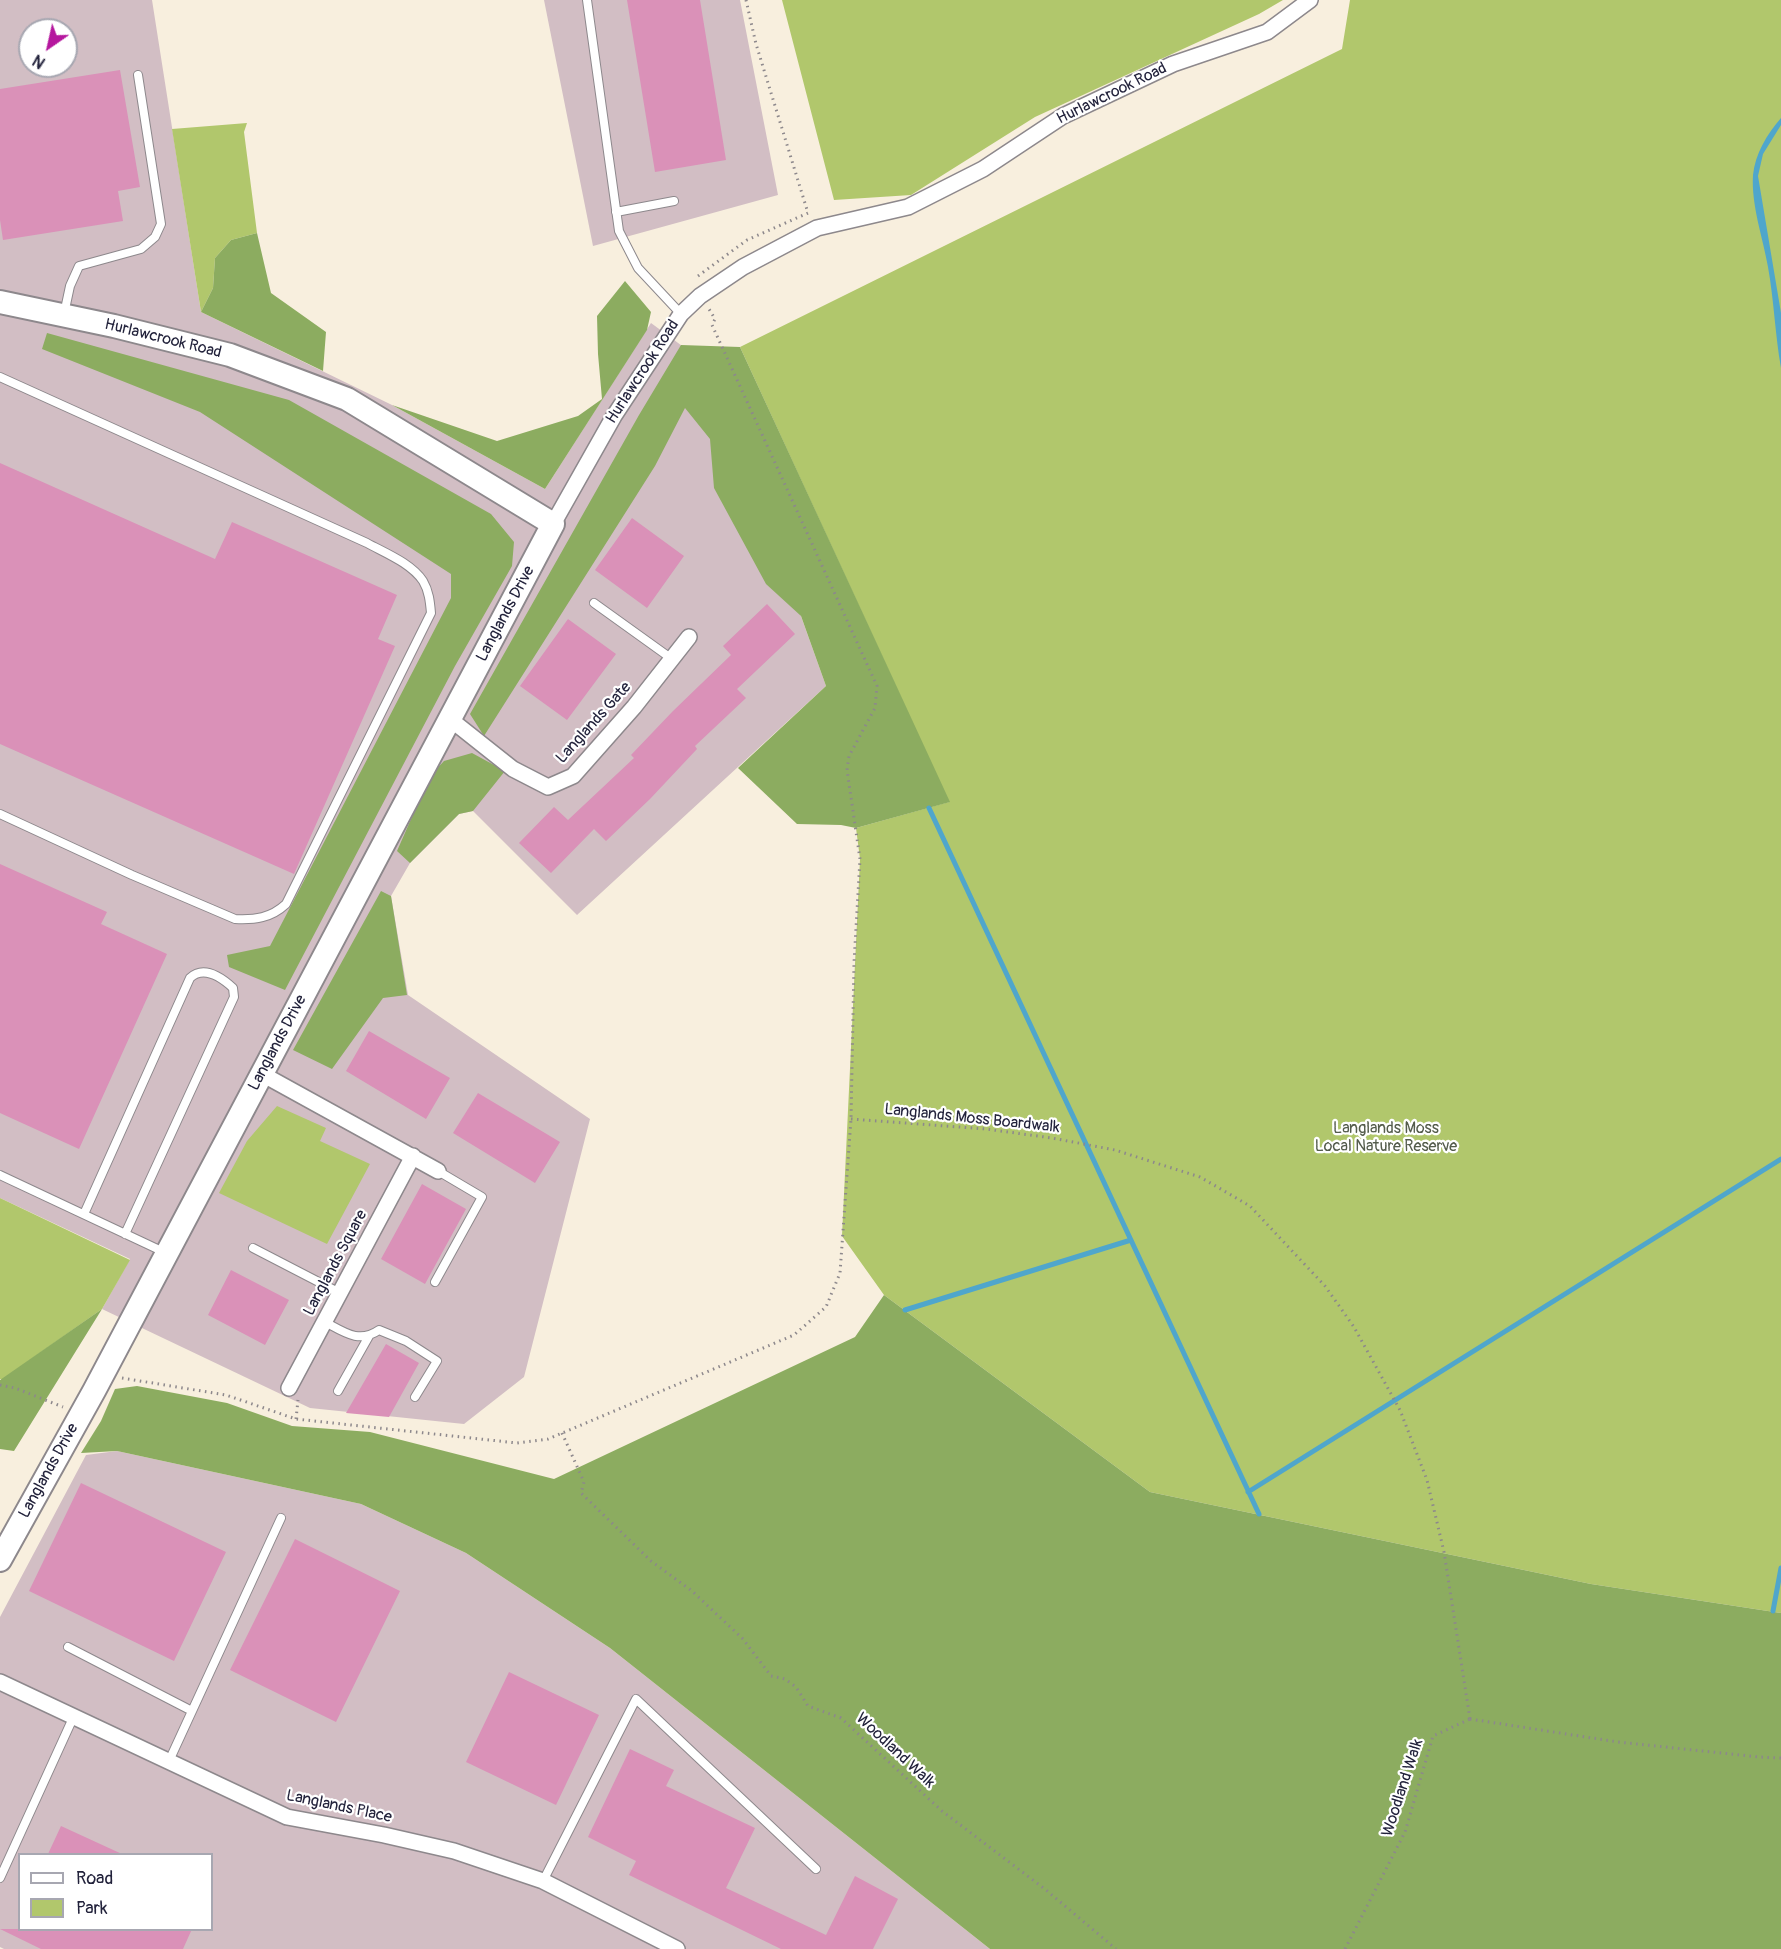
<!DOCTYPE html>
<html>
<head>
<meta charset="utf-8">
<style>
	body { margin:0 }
	#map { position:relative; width:1781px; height:1949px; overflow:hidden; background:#f8efde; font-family:Pangolin,sans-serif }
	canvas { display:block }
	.legend { position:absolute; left:18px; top:1853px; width:195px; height:78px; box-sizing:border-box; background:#fff; border:2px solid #a7a7b1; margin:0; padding:8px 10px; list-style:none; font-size:18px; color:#22223b }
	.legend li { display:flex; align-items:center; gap:12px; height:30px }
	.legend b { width:30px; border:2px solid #a7a7b1 }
	.north { position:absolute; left:18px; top:18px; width:60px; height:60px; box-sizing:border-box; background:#fff; border:2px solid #a7a7b1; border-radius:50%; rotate:214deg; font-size:16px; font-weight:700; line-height:24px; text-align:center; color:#22223b }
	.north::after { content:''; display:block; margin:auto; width:21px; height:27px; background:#b5179e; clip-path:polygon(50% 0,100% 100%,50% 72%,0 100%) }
</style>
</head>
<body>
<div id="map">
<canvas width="1781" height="1949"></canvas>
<ul class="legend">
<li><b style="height:8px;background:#fff"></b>Road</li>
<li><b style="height:16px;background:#b1c76c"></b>Park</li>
</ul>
<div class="north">N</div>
</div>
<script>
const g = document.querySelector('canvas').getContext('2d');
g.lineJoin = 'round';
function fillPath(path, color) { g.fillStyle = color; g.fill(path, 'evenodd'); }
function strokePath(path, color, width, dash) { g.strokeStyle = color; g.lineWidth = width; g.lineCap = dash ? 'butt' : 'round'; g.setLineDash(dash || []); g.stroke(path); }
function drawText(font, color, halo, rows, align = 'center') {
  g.font = font + ' Pangolin,sans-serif'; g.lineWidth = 4.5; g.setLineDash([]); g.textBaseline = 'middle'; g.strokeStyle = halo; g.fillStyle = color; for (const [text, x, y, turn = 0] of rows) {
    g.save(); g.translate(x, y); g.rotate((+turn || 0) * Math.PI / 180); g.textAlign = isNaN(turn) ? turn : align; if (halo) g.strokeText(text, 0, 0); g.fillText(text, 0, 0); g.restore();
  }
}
const industrial = new Path2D(`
	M0,0H152L201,312L392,405L545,489L651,323L712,368L826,686L577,915L473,811L459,814L410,863L391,896L408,995L590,1119L524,1377L464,1424L310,1408L102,1309L130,1259L0,1198ZM30,30H66V66H30Z
	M544,0H740L778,195L593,246Z
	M117,1451L361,1504L466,1553L610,1648L990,1949H4L0,1947V1617L86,1455ZM20,1854H212V1930H20Z`);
const green = new Path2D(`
	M782,0H1283L1259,14L1035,117L911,195L834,200Z
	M1350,0H1781V1613L1591,1584L1150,1492L884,1295L842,1236L860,859L856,828L949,802L740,347L1342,49Z
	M247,123L244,132L257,233L231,240L215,258L213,288L201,312L172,129Z
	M277,1106L326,1128L320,1141L370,1164L327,1244L219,1193L247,1141Z
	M0,1198L130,1260L102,1309L3,1379H0Z`);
const forest = new Path2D(`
	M257,233L271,293L326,332L323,371L201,312L213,288L215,258L231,240Z
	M625,281L651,312L647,330L545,489L392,405L497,441L578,416L602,399L598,354L597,316Z
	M47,333L289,400L491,514L514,542L512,566L455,666L285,990L229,967L227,955L270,946L451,598V574L200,412L42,349Z
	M681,345L740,347L950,802L856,828L841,825L797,824L738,768L826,686L801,616L766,584L714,488L710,439L685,408L655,466L484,736L470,714L639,415Z
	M472,753L505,771L473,811L459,814L410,863L397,851L430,776L444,761Z
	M381,891L391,896L407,995L383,998L332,1069L293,1050Z
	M884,1295L1150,1492L1591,1584L1781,1613V1949H990L610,1648L466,1553L361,1504L117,1451L81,1453L101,1421L115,1389L137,1386L227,1403L292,1426L370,1432L554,1479L855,1337Z
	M102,1309L14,1451L0,1449V1380Z`);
const water = new Path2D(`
	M1781,118V125L1763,154L1758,176L1781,313V368C1775,334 1774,300 1768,267C1763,238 1751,205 1753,175C1755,154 1767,134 1781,118Z`);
const stream = new Path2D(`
	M929,808L1259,1514
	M905,1310L1131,1240
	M1248,1492L1781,1159
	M1773,1611L1781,1568`);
const building = new Path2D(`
	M627,0H700L726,160L655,172Z
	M120,70L140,187L118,191L123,221L3,240L0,220V89Z
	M0,463L215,559L232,522L397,595L378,639L395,646L294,874L0,744Z
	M632,518L684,556L647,608L595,570Z
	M767,604L795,634L737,689L746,698L695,746L697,749L650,799L606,841L594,829L551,873L519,843L554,807L568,820L634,758L631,755L673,711L731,655L723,646Z
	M568,619L616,654L567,720L520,686Z
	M0,864L107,912L101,924L167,954L79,1149L0,1113Z
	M369,1031L450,1078L426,1119L346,1071Z
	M478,1093L560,1142L535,1183L453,1133Z
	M422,1184L466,1209L425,1284L381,1259Z
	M231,1270L289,1300L265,1345L208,1315Z
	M386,1344L419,1363L389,1417L346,1413Z
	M81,1483L226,1552L174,1661L29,1591Z
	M295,1539L400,1591L336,1722L230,1670Z
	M509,1672L599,1715L556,1805L466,1762Z
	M630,1749L674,1770L666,1786L755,1828L726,1888L826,1935L855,1876L898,1899L873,1949H781L629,1875L636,1861L588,1837Z
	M61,1826L122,1854H48Z
	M0,1929H192L183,1949H41Z`);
const path = new Path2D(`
	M698,276L747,240L808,213L756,44L746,0
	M851,1119L986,1129L1052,1138L1115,1150L1200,1177L1250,1206L1325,1286L1354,1327L1400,1410L1427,1480L1444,1552L1470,1719
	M122,1378L226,1395L296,1419L517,1443L548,1439L794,1335L826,1307L840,1273L851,1119L854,963L860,859L847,770L849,756L875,708L877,686L712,325L715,319L709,309
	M0,1385L15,1388L63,1407
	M296,1419L298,1400
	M562,1433L584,1482L581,1493L651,1561L692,1591L743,1639L771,1676L785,1679L796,1687L808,1706L841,1718L942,1811L1046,1890L1116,1949
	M1470,1719L1618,1742L1759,1757L1781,1758
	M1345,1949L1405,1832L1433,1736L1470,1719`);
const lane = new Path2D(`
	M587,0L619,231L638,268L681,314
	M616,212L674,201
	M64,314L70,286L79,266L141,249L155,237L161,224L138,75
	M0,377L367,543C385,553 411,563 423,581C429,591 430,602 431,613L286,904C271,918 255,920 235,919L132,875L0,814
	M594,603L672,659
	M0,1175L166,1253
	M84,1214L190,978C204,965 221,977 233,988L234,997L125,1234
	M253,1248L340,1293
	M435,1282L482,1197L438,1171
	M325,1322C344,1332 359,1344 379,1330L406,1341L437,1361L415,1397
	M338,1391L369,1336
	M68,1647L192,1711
	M169,1761L281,1518
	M0,1878L73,1718
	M543,1881L636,1699L816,1869`);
const street = new Path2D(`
	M553,524L614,416L681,314L700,296L743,267L817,228L908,207L983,169L1063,116L1173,64L1267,32L1310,0
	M450,719L513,769L548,787L573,776L634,707L689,637
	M262,1074L438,1171
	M289,1388L413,1156
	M0,1682L287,1817L384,1835L454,1851L543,1881L677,1949`);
const secondary = new Path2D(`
	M0,302L114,326L230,355L347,399L553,524L94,1391L0,1560`);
const streetNames = [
	["Hurlawcrook Road",1112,94,-26],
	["Hurlawcrook Road",163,339,14],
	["Hurlawcrook Road",643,372,-57],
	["Langlands Drive",506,614,-62],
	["Langlands Gate",594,723,-48],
	["Langlands Drive",278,1043,-62],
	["Langlands Moss Boardwalk",972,1119,6],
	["Langlands Square",336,1263,-62],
	["Langlands Drive",49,1471,-61],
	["Woodland Walk",895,1751,43],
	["Woodland Walk",1403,1788,-72],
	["Langlands Place",339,1807,12]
];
const parkNames = [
	["Langlands Moss",1386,1129],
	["Local Nature Reserve",1386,1147]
];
fillPath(industrial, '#d2bec4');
fillPath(green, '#b1c76c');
fillPath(forest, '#8cac60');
fillPath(water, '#4fa6cc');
strokePath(stream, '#4fa6cc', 5);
fillPath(building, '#da91b8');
strokePath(lane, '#8d888c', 10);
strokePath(street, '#8d888c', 18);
strokePath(secondary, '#8d888c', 26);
strokePath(path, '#8d888c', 3, [1.5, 4.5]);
strokePath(lane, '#fff', 8);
strokePath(street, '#fff', 15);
strokePath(secondary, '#fff', 22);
drawText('16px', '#22223b', '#fff', streetNames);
drawText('16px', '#545c4c', '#fff', parkNames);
</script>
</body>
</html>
